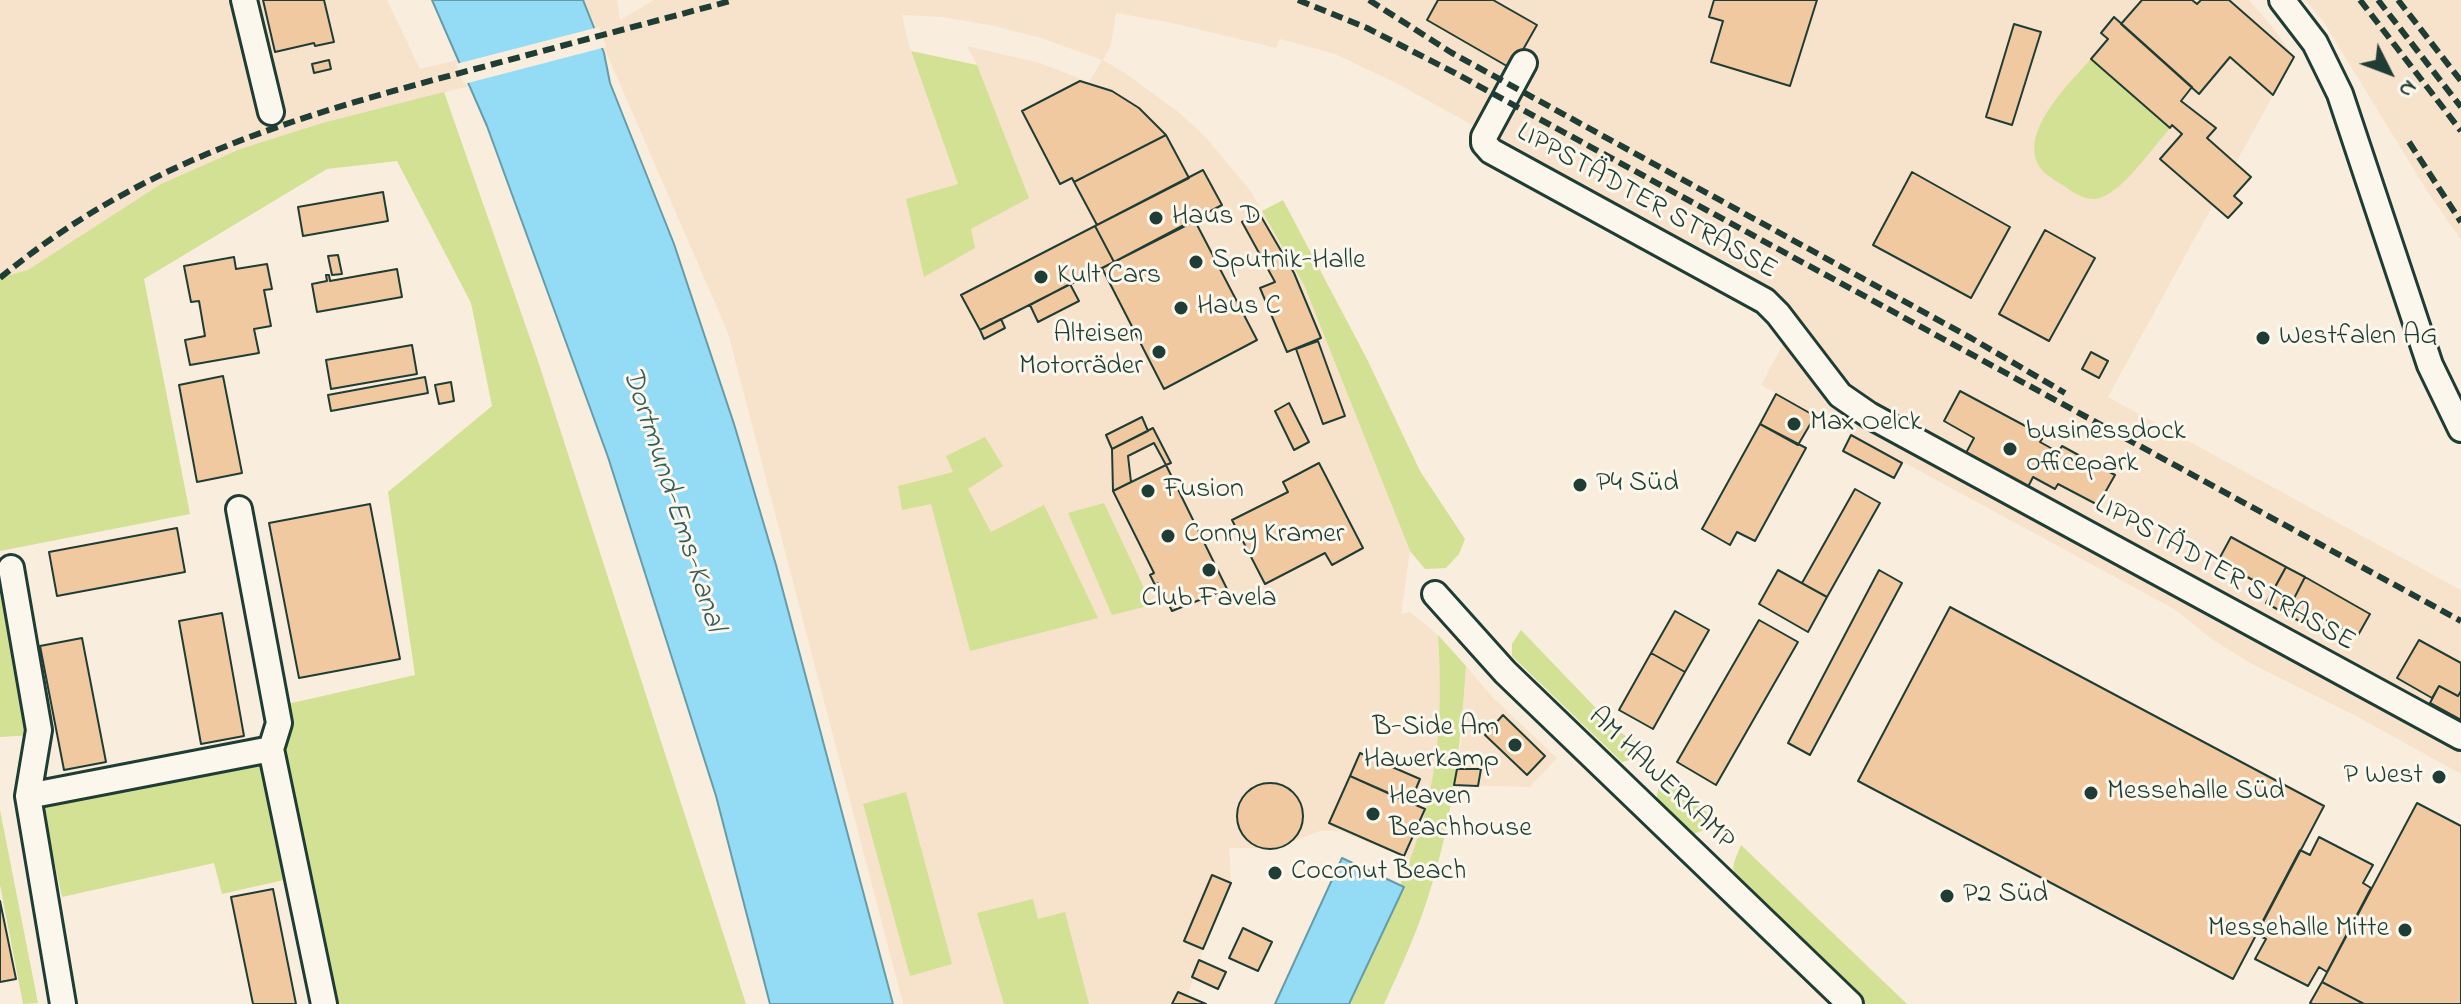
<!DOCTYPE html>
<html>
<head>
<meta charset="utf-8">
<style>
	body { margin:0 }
	#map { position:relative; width:2461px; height:1004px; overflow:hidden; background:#f9eedd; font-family:"Indie Flower",sans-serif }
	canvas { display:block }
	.north { position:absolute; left:2349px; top:32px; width:80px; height:80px; -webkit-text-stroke:6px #fbf7ec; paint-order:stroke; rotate:132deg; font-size:22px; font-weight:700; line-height:32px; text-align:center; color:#1f3d34 }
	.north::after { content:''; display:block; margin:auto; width:28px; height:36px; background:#1f3d34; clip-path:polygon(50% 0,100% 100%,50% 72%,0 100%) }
</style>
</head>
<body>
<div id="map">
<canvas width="2461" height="1004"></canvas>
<div class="north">N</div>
</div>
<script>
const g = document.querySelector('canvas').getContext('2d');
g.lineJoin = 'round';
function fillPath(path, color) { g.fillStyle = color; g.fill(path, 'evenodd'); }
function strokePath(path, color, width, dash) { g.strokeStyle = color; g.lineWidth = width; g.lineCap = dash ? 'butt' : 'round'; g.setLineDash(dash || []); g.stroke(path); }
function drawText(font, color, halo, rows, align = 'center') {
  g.font = font + ' "Indie Flower",sans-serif'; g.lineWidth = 6; g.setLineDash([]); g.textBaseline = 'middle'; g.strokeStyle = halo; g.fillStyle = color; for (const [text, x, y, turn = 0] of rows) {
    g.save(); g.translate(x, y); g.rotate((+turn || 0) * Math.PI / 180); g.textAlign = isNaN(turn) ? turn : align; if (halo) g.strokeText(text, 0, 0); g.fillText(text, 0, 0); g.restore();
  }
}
const built = new Path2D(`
	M0,0H387L420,69L593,26L583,0H617L620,20L654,0H2249L2270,24L2294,57L2236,163L2251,177L2234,196L2242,203L2213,205L2108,397L2461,590V774L2356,716L2252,664L2213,640L2174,609L1761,385L1797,318L1789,306L1767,289L1400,85L1335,54L1280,39L1276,48L1172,23L1116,13L1111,45L1103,60L1125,73L1180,113L1207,139L1250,190L1304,285L1410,551L1401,614L1410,612L1438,635L1442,718L1440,745L1429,803L1411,860L1340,831H1320L1276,848H1229L1231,883L1203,949L1185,1004H903L728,333L606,52L322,123L240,149L161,184L0,296ZM902,15L942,17L994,26L1041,38L1102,60L1089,82L1040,63L967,46L977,65L970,230L906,200L958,184L909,46Z
	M2305,0H2461V240L2427,191L2323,21Z
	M1466,666L1492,697L1557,758L1530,787L1454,785L1460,751Z`);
const green = new Path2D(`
	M911,51L977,65L1029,198L971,229L975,248L924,277L906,199L958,184Z
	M2091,59L2170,128C2154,146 2123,191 2100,198C2085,202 2073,192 2061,184C2053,179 2042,173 2038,164C2021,129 2070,83 2091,59Z
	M444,92L537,358L746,1004H330L279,752L283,705L415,675L388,492L492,406L471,303L397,161L327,169L144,279L190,514L0,551V278L28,270L161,184L240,149L322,123Z
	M1283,200L1367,359L1420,471L1465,539L1459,554L1446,568L1425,569L1410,551L1304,285L1262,211Z
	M985,437L1003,466L968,489L991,532L1044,505L1098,618L970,651L931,504L902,510L898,486L953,472L946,456Z
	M1104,503L1152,605L1112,615L1068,513Z
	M0,574L33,735L0,737Z
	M1521,630L1617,730L1642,747L1630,760L1622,762L1512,656V644Z
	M1438,635L1466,666C1461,739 1454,813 1432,884C1420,926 1402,965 1384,1004H1349L1404,887L1400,885C1437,797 1444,730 1438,635Z
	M266,756L293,878L222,894L214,863L62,897L42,805Z
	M1661,771L1667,773L1716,821L1709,828L1691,835L1656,802Z
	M906,792L952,964L910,976L863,804Z
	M0,810L38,1003L23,1004L0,885Z
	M1741,845L1907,1004H1866L1740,883C1728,868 1735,861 1741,845Z
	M1033,899L1038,919L1065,912L1089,1004H1004L977,913Z`);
const water = new Path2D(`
	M432,0H583L604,53L610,83L674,244L734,424L776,565L893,1004H770L716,796L608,457L487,126Z
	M1342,858L1404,887L1349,1004H1275Z`);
const pier = new Path2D(`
	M599,27L606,47L464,84L456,64Z`);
const building = new Path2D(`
	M263,0H324L334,42L315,46L314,43L275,52Z
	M1438,0H1493L1537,25L1512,69L1427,20Z
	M1714,0H1817L1790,86L1711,62L1723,21L1709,17Z
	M2142,0H2192L2197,4L2201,0H2229L2294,57L2273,95L2230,57L2199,94L2121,24Z
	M2114,17L2192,87L2181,101L2216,128L2207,138L2251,177L2234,196L2242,203L2228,218L2160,159L2182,134L2172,125L2170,128L2091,59L2108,39L2101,33Z
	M2014,24L2041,32L2012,125L1986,117Z
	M329,60L331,69L314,73L312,64Z
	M1080,81L1112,91L1139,108L1166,135L1074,182L1072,178L1060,184L1022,111Z
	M1166,135L1189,178L1097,225L1074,182Z
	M1203,170L1222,205L1114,262L1095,226Z
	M1912,172L2010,227L1971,298L1873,245Z
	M383,192L388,221L303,236L298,207Z
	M1259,213L1294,273L1321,338L1287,352L1260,288L1275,282L1242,222Z
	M1195,221L1257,340L1164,389L1102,268Z
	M1095,226L1114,262L980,330L961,295Z
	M2045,230L2095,258L2049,341L1999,314Z
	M338,255L342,274L332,275L328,256Z
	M234,257L236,269L267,264L272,289L264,290L271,326L254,329L259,353L190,365L185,340L205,336L199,301L191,302L184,266Z
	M397,269L402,297L317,312L312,284L327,281L326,275H329L330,281Z
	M1070,284L1079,301L1038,322L1030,305Z
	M1001,319L1005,328L984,339L980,330Z
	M1318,341L1345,416L1323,424L1296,349Z
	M412,345L417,374L331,389L326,360Z
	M2091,352L2108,361L2099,378L2082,369Z
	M223,376L242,473L197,482L179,385Z
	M425,377L428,393L331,411L328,395Z
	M451,382L454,401L439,404L435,385Z
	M1960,391L2044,436L2040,442L2058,452L2062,446L2115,475L2098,505L2058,484L2055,489L2033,477L2028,487L1966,453L1974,438L1944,421Z
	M1776,394L1815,416L1798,445L1760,424Z
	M1289,403L1309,442L1294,450L1275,411Z
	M1142,417L1148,431L1112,449L1106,435Z
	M1760,424L1806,448L1755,541L1737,532L1730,545L1702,529Z
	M1153,428L1171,463L1166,465L1154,443L1128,456L1131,482L1113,491L1112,449Z
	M1851,435L1902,463L1894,478L1843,451Z
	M1319,463L1363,548L1332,565L1325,553L1265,584L1232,520L1288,492L1283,482Z
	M1166,465L1227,589L1172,611L1158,583L1155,585L1150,575L1154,573L1113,491Z
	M1855,489L1880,503L1827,597L1802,583Z
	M370,504L400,659L299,678L269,523Z
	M177,528L185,572L57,596L49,552Z
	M2231,537L2286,567L2273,591L2218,561Z
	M2286,567L2305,577L2286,614L2266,603Z
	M1778,570L1827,597L1808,632L1759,604Z
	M1879,570L1902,583L1810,755L1788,743Z
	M2305,577L2370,614L2357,637L2311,612L2305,624L2286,614Z
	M1950,607L2324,806L2233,979L1858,781Z
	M1675,611L1709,630L1685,672L1651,653Z
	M222,613L244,736L201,744L179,621Z
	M1759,620L1798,642L1716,785L1677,762Z
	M82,638L106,762L64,770L40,646Z
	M2419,640L2461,663V691L2458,696L2439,686L2432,698L2397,678Z
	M1651,653L1685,672L1653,729L1619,710Z
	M2439,686L2458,696L2461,691V720L2430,703Z
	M1503,715L1545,756L1527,775L1485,735Z
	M1360,753L1420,779L1410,803L1350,776Z
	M1457,769H1481L1478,786L1454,785Z
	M1350,776L1425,809L1404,856L1329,823Z
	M1237 816a33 33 0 1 1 66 0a33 33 0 1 1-66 0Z
	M2417,803L2461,826V1004H2364L2322,982Z
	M2319,837L2373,865L2363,883L2371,888L2327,972L2319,967L2308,986L2255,959L2266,939L2256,934L2300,850L2310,855Z
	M1212,875L1231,883L1203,949L1184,941Z
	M273,889L296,1004H253L231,897Z
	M0,901L16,979L0,982Z
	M1243,928L1272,942L1258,971L1229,958Z
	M1199,960L1226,972L1218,989L1192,977Z
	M2322,982L2364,1004H2313L2310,1003Z
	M1178,992L1206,1004H1172Z`);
const street = new Path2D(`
	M244,0L271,112
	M2282,0L2315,43L2340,94L2430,365L2461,429
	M1524,63L1484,137V143L1491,151L1765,301L1778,314L1840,395L1869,415L2461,737
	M239,509L279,723L271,749
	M11,568L39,730L28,796L63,1004
	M1435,594L1505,672L1850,1004
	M28,796L271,749L324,1004`);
const rail = new Path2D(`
	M1298,0L1367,28L1455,73L2461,621
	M1369,0L1452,53L1971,338L2065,393
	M2360,0L2461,131
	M2378,0L2461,107
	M2398,0L2461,81
	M2409,142L2461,222
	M0,278C142,160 300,115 475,69C561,46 648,23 734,0`);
const markers = [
	[1156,218,8,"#1f3d34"],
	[1196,262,8,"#1f3d34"],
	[1041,277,8,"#1f3d34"],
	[1181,308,8,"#1f3d34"],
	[2263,338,8,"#1f3d34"],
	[1159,352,8,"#1f3d34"],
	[1794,424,8,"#1f3d34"],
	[2010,449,8,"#1f3d34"],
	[1580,485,8,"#1f3d34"],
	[1148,491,8,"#1f3d34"],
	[1168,536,8,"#1f3d34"],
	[1209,570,8,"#1f3d34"],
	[1515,745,8,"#1f3d34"],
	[2439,777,8,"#1f3d34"],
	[2091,793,8,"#1f3d34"],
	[1373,814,8,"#1f3d34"],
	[1275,873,8,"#1f3d34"],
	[1947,896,8,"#1f3d34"],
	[2405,930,8,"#1f3d34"]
];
const streetNames = [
	["LIPPSTÄDTER STRASSE",1646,203,29],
	["LIPPSTÄDTER STRASSE",2224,575,29],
	["AM HAWERKAMP",1660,780,44]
];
const poiNames = [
	["Haus D",1172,218],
	["Sputnik-Halle",1212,262],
	["Kult Cars",1057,277],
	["Haus C",1197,308],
	["Alteisen",1143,336,"right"],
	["Motorräder",1143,368,"right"],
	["Westfalen AG",2279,338],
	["Max Oelck",1810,424],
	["businessdock",2026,433],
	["officepark",2026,465],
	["P4 Süd",1596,485],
	["Fusion",1164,491],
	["Conny Kramer",1184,536],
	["Club Favela",1209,600,"center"],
	["B-Side Am",1499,729,"right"],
	["Hawerkamp",1499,761,"right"],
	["P West",2423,777,"right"],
	["Messehalle Süd",2107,793],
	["Heaven",1389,798],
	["Beachhouse",1389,830],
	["Coconut Beach",1291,873],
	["P2 Süd",1963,896],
	["Messehalle Mitte",2389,930,"right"]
];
const waterNames = [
	["Dortmund-Ems-Kanal",671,500,72]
];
fillPath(built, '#f7e3cb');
fillPath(green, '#d2e194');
fillPath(water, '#94dbf6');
strokePath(water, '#659ca8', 2);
fillPath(pier, '#f9eedd');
fillPath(building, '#f1c9a1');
strokePath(building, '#1f3d34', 2);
strokePath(street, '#1f3d34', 30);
strokePath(street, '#fbf7ec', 24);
strokePath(rail, '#1f3d34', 6, [12, 6]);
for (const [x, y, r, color] of markers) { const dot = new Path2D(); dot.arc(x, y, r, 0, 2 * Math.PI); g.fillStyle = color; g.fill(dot); strokePath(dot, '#fbf7ec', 3); }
drawText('28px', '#1f3d34', '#fbf7ec', streetNames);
drawText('28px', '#1f3d34', '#fbf7ec', poiNames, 'left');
drawText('italic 30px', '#365d5b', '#fbf7ec', waterNames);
</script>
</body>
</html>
